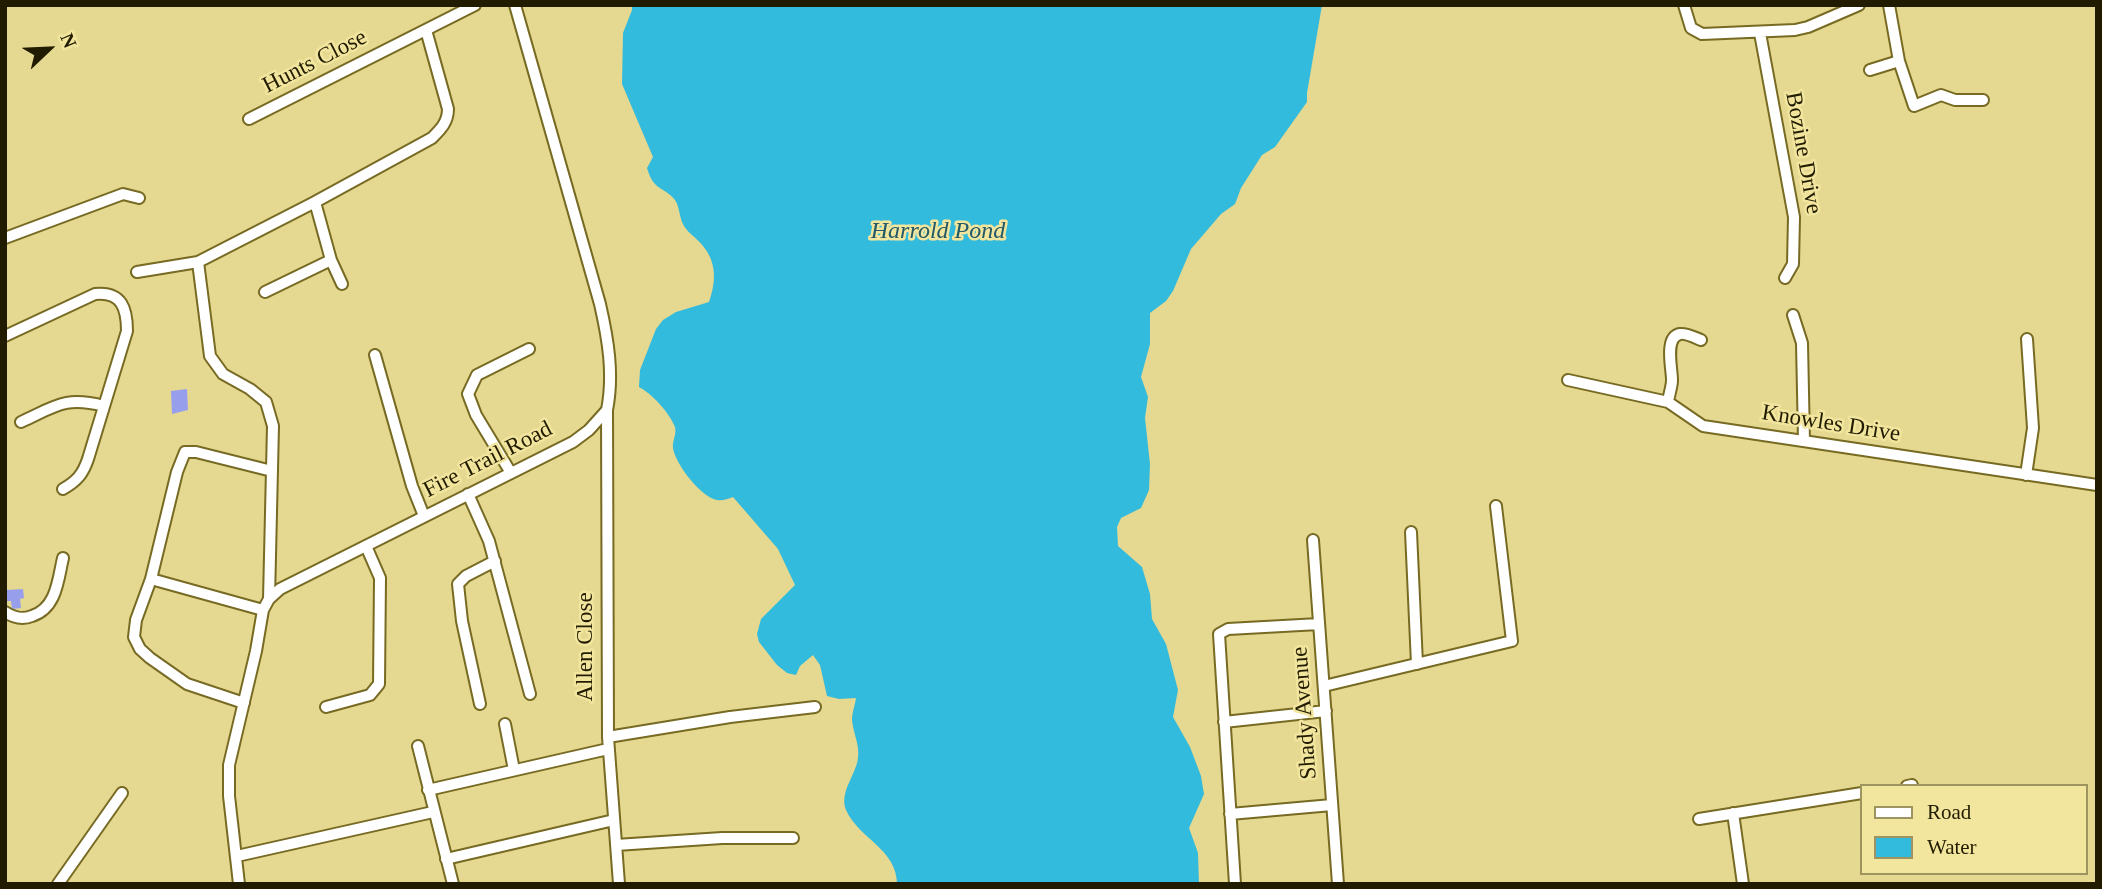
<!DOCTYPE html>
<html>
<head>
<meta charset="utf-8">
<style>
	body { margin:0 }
	#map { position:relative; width:2102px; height:889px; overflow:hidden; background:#e5d891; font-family:Georgia,serif }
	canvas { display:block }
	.frame { position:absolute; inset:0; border:7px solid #211b00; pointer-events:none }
	.legend { position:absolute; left:1860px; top:784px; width:228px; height:91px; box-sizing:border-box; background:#f2e59e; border:2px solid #9e945f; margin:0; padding:9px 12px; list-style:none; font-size:21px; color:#211b00 }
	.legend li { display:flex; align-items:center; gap:14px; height:35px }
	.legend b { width:35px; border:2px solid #9e945f }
	.north { position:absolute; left:14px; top:14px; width:70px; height:70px; -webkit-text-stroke:5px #f2e59e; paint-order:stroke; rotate:67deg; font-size:19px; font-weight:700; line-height:28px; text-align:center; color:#211b00 }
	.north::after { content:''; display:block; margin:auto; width:24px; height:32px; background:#211b00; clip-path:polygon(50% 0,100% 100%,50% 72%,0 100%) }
</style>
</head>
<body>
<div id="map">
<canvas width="2102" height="889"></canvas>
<div class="frame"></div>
<ul class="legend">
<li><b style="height:9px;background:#fff"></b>Road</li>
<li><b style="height:19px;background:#32bbdc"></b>Water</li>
</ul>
<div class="north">N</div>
</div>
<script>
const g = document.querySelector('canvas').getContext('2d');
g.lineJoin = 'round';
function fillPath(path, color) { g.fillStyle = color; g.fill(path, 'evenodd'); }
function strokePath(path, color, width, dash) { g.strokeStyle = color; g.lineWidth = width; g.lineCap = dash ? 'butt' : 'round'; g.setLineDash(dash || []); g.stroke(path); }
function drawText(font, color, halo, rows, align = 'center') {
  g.font = font + ' Georgia,serif'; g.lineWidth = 5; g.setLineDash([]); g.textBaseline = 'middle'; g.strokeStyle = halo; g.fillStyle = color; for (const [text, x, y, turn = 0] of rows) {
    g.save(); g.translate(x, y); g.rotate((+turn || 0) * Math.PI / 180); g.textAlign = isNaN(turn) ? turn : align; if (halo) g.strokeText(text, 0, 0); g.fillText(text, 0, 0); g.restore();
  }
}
const green = new Path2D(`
	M187,389L188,410L172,414L171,391Z
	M23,589L24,598L20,599L21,608L12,609L11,601H7V590Z`);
const water = new Path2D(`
	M632,5H1322L1307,93V102L1275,147L1262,155L1241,188L1235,204L1221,214L1191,249L1173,291L1166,301L1150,313V344L1141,377L1148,397L1145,418L1150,464L1149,490L1141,508L1121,518L1117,527L1118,546L1142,567L1150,594L1152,619L1166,644L1178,690L1173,717L1190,747L1201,776L1204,794L1189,828L1198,853L1199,884H897C897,849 859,839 846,810C839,792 856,775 858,758C860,745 853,733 852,720C852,713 855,705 856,698L839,699L827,696L820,665L813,655L800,666L796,675L787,673L777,665L759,642L757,634L761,619L795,585L778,549L733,497C728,499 722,501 717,500C702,498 675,464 673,448C672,441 677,434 675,427C669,412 652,394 639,387L640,370L656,329L663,320L676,312L709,302C716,282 717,263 703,246C697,238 689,234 684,226C679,218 680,207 675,200C664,186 654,192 647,168L653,157L622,84L623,33L632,10Z`);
const minor = new Path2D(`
	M515,5L600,304C608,339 614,374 607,410L608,737L619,884
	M1684,5L1691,28L1702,34L1795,30L1808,27L1859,5
	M1889,5L1899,61L1914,106L1941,95L1955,100H1983
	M1760,33L1794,217L1793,264L1785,278
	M1870,70L1899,61
	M249,119L475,5
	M5,238L123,194L139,198
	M331,260L342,284
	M198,262L210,356L223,374L250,389L266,402L273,426L269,599
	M137,272L198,262L315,202L432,138C441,129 448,122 448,109L426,30
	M265,292L331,260L315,202
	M1793,315L1802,343L1804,441
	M5,336L95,294C122,291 127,309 127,331L88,459C83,474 77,481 63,489
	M375,355L412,486L424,516
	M1568,380L1668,402L1703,426L2097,485
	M1668,402C1669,394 1672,387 1672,380C1672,368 1664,337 1680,334C1686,333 1696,338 1701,340
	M21,422C56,406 65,396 104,406
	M511,473L476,415L468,394L477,375L529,349
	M2026,475L2033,428L2027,339
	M468,494L489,541L530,694
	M1411,532L1417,664
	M1313,540L1338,884
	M151,579L263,610
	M5,612C14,618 22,620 32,616C57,608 58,579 63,558
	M1324,686L1512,641L1496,506
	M244,703L187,684L150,658L140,649L134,637L136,620L151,579L177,472L185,452H196L272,471
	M480,704L462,621L458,584L466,576L495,561
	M326,707L370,695L379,684L380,578L366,546
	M1224,722L1326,711
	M505,724L514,770
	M608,737L730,717L815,707
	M418,746L453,884
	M1907,786L1912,785
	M428,790L608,749
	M1733,813L1743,884
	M1230,814L1332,805
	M1699,819L1862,793
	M616,845L722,838H793
	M237,856L433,812
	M446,859L614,820
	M58,884L122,793
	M239,884L229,796V765L256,651L263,610L269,599L280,589L573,442L589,430L607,410
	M1235,884L1219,634L1228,629L1319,624`);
const streetNames = [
	["Hunts Close",315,62,-27],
	["Bozine Drive",1803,153,80],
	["Knowles Drive",1831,424,9],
	["Fire Trail Road",488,460,-27],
	["Allen Close",586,647,-90],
	["Shady Avenue",1305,713,-94]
];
const waterNames = [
	["Harrold Pond",938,232]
];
fillPath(green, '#979fed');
fillPath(water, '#32bbdc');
strokePath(minor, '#776a23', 14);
strokePath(minor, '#fff', 10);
drawText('23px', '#211b00', '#f2e59e', streetNames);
drawText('italic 24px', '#245968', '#f2e59e', waterNames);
</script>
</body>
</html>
